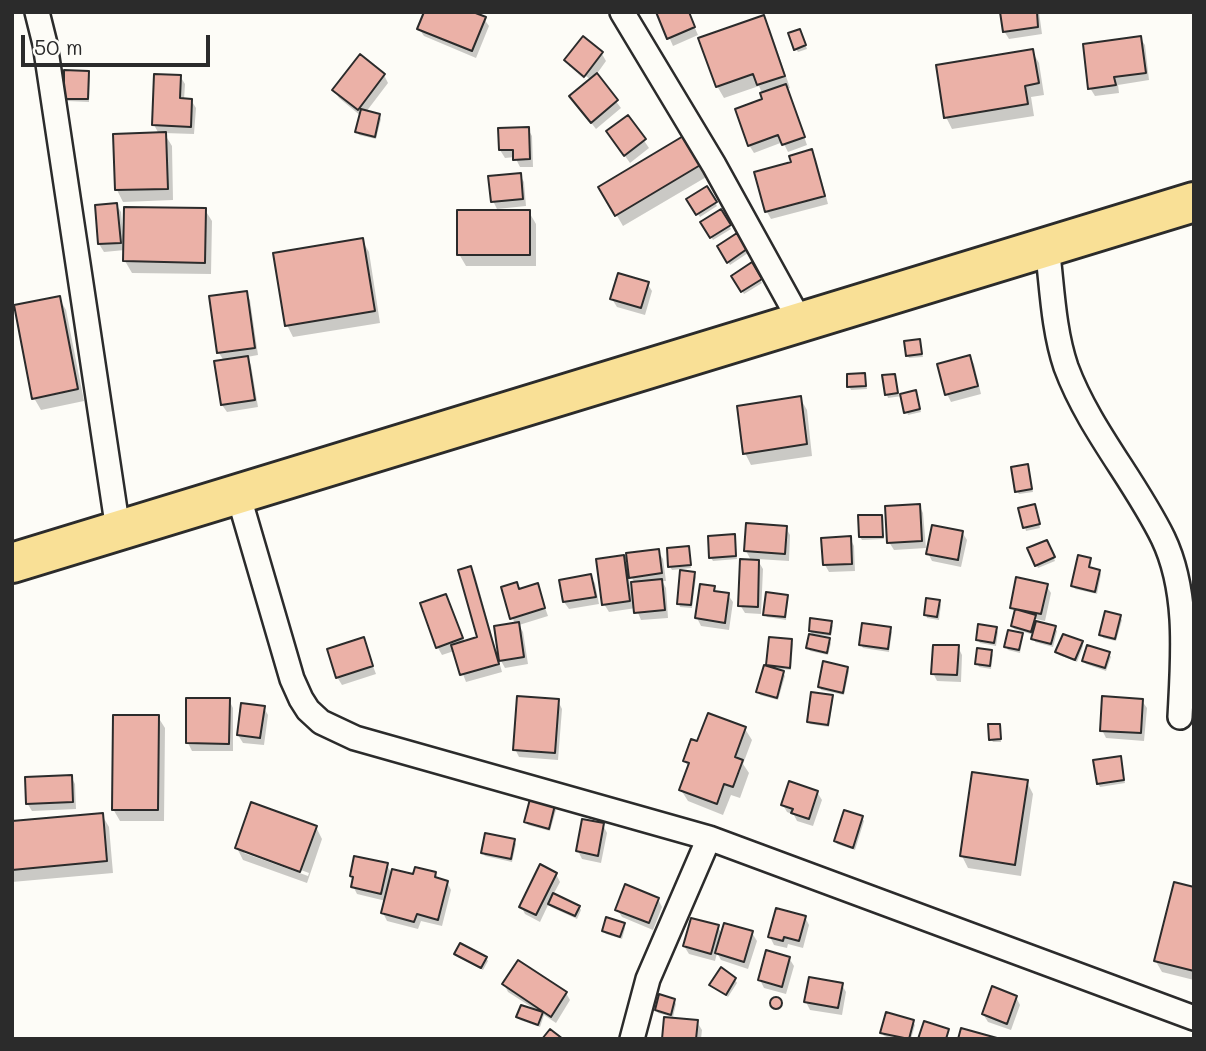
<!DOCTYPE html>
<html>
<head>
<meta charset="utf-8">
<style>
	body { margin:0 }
	#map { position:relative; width:1206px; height:1051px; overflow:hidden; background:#fdfcf7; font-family:Mali,sans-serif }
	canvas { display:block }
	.frame { position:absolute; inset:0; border:14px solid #2b2b2b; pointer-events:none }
	.scale { position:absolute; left:21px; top:35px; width:189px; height:32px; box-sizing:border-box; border:4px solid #2b2b2b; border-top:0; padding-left:9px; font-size:21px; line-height:24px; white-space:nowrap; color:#2b2b2b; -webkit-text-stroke:5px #fdfcf7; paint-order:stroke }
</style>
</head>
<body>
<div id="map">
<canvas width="1206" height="1051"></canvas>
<div class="frame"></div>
<div class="scale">50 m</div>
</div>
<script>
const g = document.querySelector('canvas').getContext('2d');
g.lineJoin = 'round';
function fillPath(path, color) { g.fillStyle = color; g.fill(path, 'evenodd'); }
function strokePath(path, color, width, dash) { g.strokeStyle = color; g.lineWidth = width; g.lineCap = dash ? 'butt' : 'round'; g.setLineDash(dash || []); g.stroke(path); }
const shadow = new Path2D(`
	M658,12H688L698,35L673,46Z
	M1002,12H1039L1042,34L1009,39L1004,31Z
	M763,17L770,29L790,88L787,89L807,145L788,152L783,142L754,153L749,145L765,100L759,86L724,98L717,86Z
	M484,19L489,26L476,58L424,36L419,29Z
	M801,34L807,49L798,52L796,49Z
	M1140,38L1145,45L1149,80L1118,85L1119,93L1095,96L1090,88Z
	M583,39L602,54L606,61L596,75L621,108L596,129L571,97L588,82L570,68L590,83L592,81L570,63V67L566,60Z
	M1032,51L1039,63L1044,95L1031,97L1034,116L952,129L946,117Z
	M88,72L90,76L89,102L67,101L65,98Z
	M384,75L388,83L366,112L379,115L381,119L376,139L359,135L357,132L361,116L339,98L334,90Z
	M180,76L185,84L184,100H191L196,108L194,134L164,133L172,146L173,200L123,202L117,190L159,134L154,125Z
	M628,117L649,148L630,163L613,139Z
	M528,129L532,136L533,167H520L515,157L505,158L500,150Z
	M685,137L708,176L623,226L600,187Z
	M811,151L816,159L828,204L771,219L767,212L757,173L793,163Z
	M520,175L524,182L526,206L497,209L493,201Z
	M706,188L717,206L700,217L689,200Z
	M116,204L121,212L123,235L205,210L212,221L211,274L132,273L125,261V250L104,252L99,244Z
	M720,211L731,229L713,240L703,222Z
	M529,212L536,224V266H466L459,254Z
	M737,236L748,253L730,265L719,247Z
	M362,240L369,252L380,323L293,337L287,325Z
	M751,265L762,283L744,294L733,277Z
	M647,283L652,291L645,315L617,307L612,299Z
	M246,293L250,300L258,355L247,357L251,365L258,407L227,412L222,405L224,361L219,353L211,298Z
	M59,298L66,310L84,401L41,410L34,398Z
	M919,341L923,357L909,358L907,355Z
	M970,357L974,364L981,394L951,402L947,394Z
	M864,375L867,389L851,390L849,386Z
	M894,375L899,396L915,392L921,412L908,415L902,396L888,398L887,395Z
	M800,398L807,410L812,456L751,465L745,453Z
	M1029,470L1033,492L1019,494L1017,491Z
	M919,505L923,513L926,548L894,550L889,542Z
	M1021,509H1036L1040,528L1026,531Z
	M881,516L884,539L862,540L860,537Z
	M786,528L790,535L789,561L757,559L763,569L761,614L745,613L740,605L752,562L746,551Z
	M962,532L967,540L961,567L932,561L928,553Z
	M734,536L737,559L713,561L711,558Z
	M850,538L854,546L855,571L829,572L825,565Z
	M1048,545L1055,561L1038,568L1029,549Z
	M688,548L691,568L672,570L670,567Z
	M658,551L663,559L666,581H662L666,588L668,618L641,620L636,608L609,612L604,604L623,557L630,571ZM628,572L635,583L634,591H631Z
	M1090,560V569L1099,571L1101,574L1097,594L1075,589L1073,586Z
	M471,568L475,575L502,672L466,682L454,651L442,655L438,648L422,604L446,596L465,642L479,638Z
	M694,573L696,577L692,608L680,607L679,603Z
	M590,576L595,583L599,604L569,609L564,602L561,581Z
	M516,584L520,591L537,585L548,616L519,625L523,632L528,664L505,668L500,659L515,625L503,588Z
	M1046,585L1051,593L1045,621L1032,618V621L1055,628L1057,631L1053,647L1035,642L1034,635L1014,629L1012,626L1016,614L1012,607Z
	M714,588L717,593L728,595L733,602L729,630L701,626L697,618Z
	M787,597L788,600L786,620L767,617L765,614Z
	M939,602L941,605L939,620L927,618L926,614Z
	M1120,617L1122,620L1116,641L1103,638L1101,634Z
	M831,623L833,626L831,636L817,635L816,637L829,640L831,643L828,655L810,651L808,648L814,637L810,631Z
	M890,629L892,632L889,652L863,648L861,645Z
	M996,629L998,632L996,646L980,643L978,640Z
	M1022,634L1023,637L1020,653L1008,650L1006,647Z
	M363,640L376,674L342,685L337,677Z
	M791,640L793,644L791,670L781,669L785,676L778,700L760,695L758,692L770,669L768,665Z
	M1082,643L1083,646L1077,662L1059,655L1057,652Z
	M958,647L962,655L961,682L937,681L933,673Z
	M991,651L993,655L991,669L979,667L977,663Z
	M1109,654L1111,657L1106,671L1086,664L1084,661Z
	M847,668L849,671L844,695L821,690L820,687Z
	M831,696L833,700L829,727L810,724L808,721Z
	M229,700L233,708V751H192L188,743Z
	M558,701L562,709L558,760L519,757L515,749Z
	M1142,701L1147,708L1144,741L1106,738L1102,730Z
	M264,708L268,715L264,745L243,743L238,735Z
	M158,717L165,728L164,821H120L113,809Z
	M999,725L1001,742H993L991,739Z
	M745,729L752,740L743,764L749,773L740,798L731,795L723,815L688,801L681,790L689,768L685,761L698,743Z
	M1120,758L1125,783L1100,787L1098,784Z
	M71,776L75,784L76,809L32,811L27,803Z
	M1027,782L1033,794L1021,876L968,868L962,856Z
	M817,792L822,800L813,826L797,821L794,815L787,812L783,805Z
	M554,807L556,810L550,831L528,825L526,822Z
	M102,815L109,827L113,873L12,882V822Z
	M862,818L864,821L855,850L837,844L835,841Z
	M603,825L607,833L601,863L582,859L578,851Z
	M316,827L322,839L307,883L243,860L237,848ZM244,849L309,873L308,876L244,853Z
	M514,841L516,844L512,862L485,856L483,853Z
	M387,865L392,875L435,873L439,880L447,882L451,890L442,926L421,921L418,929L387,921L383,913L386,901L357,894L353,886L354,880L352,876Z
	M556,874L560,882L553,895L579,907L581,910L577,919L551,907L549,903L540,922L525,914L521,906Z
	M1194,889V980L1162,972L1155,960Z
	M658,899L662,907L653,930L622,917L617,909Z
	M805,917L809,925L803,948L788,944L787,948L774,945L770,937Z
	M624,925L625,928L622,939L606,934L604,931Z
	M718,927L722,935L752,933L757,941L748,969L721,960L717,953L715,961L689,954L684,946Z
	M456,954L486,958L488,961L483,970L458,957Z
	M789,958L794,966L786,994L764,988L760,980Z
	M735,980L737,983L728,997L711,985Z
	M504,984L566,993L570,1000L556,1023L544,1015L540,1027L520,1020L518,1017L536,1010L508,992Z
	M842,985L846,992L842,1015L810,1010L806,1002Z
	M1016,997L1020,1005L1011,1030L988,1022L983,1014Z
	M772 1005a5 5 0 1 1 10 0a5 5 0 1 1-10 0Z
	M674,1000L676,1004L673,1017L658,1013L656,1010Z
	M697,1022L702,1030L701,1039H664Z
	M913,1022L915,1025L911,1039H893L884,1036L882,1033Z`);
const building = new Path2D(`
	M424,12H473L486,17L472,51L417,29Z
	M656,12H689L695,27L667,39Z
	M1000,12H1037L1038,27L1003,32Z
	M764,15L785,76L757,85L753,74L716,87L698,38Z
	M800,29L806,45L794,50L788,33Z
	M583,36L603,52L584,77L564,60Z
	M1141,36L1146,73L1114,77L1116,85L1088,89L1083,44Z
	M1033,49L1039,83L1025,86L1028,104L944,118L936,65Z
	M360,54L385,74L358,110L332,90Z
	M64,70L89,71L88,99H64Z
	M597,73L618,100L591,123L569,96Z
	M154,74L181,75L180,98L192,99L191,127L152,125Z
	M786,84L805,137L782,145L778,135L748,146L735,109L762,99L760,93Z
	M361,109L380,114L375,137L355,132Z
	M628,115L646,139L624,156L606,131Z
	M529,127L530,159L513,160V150H499L498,128Z
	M166,132L168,189L115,190L113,134Z
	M685,135L702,164L615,216L598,187Z
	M812,149L825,196L765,212L754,172L791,162L789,156Z
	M521,173L523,199L491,202L488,176Z
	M707,186L717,202L696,215L686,199Z
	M117,203L121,243L98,244L95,205Z
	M124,207L206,208L205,263L123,261Z
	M721,209L731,225L710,238L700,222Z
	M457,210H530V255H457Z
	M737,233L747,249L727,263L717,246Z
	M363,238L375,311L285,326L273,253Z
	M752,262L762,279L741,292L731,276Z
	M618,273L649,282L641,308L610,299Z
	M247,291L255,348L217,353L209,296Z
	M60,296L78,389L32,399L14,305Z
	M920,339L922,354L906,356L904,341Z
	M970,355L978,386L945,395L937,364Z
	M248,356L255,400L221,405L214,361Z
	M865,373L866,386L847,387V374Z
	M895,374L898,393L885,395L882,375Z
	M916,390L920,409L904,413L900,394Z
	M801,396L807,444L743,454L737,406Z
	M1028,464L1032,489L1015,492L1011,467Z
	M920,504L922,541L887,543L885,506Z
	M1035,504L1040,524L1023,528L1018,508Z
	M858,515H882L883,537H859Z
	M746,523L787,526L785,554L744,551Z
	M932,525L963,531L958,560L926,554Z
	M735,534L736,556L709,558L708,536Z
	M851,536L852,564L823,565L821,538Z
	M1047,540L1055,557L1035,566L1027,548Z
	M689,546L691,565L668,567L667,548Z
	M659,549L662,573L629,578L626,553Z
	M624,555L630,601L602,605L596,559Z
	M1078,555L1091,558L1089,567L1100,570L1095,592L1071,586Z
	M740,559L759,560L758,607L738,606Z
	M471,566L499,664L460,675L451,645L477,637L458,570Z
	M680,570L695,572L691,605L677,604Z
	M591,574L596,597L563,602L559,580Z
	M1016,577L1048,584L1041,614L1010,608Z
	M662,579L665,610L634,613L631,582Z
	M517,582L519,589L538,583L545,608L510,619L501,587Z
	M700,584L715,586L714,591L729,593L725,623L695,618Z
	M766,592L788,595L785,617L763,615Z
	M446,594L463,638L436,648L420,603Z
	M926,598L940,600L937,617L924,615Z
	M1015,609L1036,615L1031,632L1011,626Z
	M1105,611L1121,615L1115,639L1099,635Z
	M810,618L832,621L830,634L809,631Z
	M1036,621L1056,626L1051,644L1031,639Z
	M519,622L524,657L499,661L494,626Z
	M862,623L891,627L888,649L859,645Z
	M978,624L997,627L994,643L976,640Z
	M1008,630L1023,633L1019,650L1004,647Z
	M809,634L830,638L827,653L806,648Z
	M1063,634L1083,641L1075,660L1055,652Z
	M364,637L373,666L336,678L327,649Z
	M769,637L792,639L790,668L766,665Z
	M933,645H959L957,675L931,674Z
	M1087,645L1110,652L1105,668L1082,661Z
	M977,648L992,650L990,666L975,664Z
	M823,661L848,667L843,693L818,687Z
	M764,665L784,671L777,698L756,692Z
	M811,692L833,695L828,725L807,722Z
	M517,696L559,699L555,753L513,750Z
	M1102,696L1143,699L1141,733L1100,731Z
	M186,698H230L229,744L186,743Z
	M241,703L265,706L260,738L237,735Z
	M708,713L746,727L735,757L743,760L733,787L724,784L717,804L679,790L689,763L683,761L691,739L697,741Z
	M113,715H159L158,810H112Z
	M988,724H1000L1001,739L989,740Z
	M1121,756L1124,780L1097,784L1093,760Z
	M972,772L1028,780L1015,865L960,856Z
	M72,775L73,802L26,804L25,777Z
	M789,781L818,791L809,819L791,813L793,809L781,805Z
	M530,799L555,805L549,829L524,822Z
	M251,802L317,826L300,872L235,848Z
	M844,810L863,816L853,848L834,841Z
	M103,813L107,861L12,870V821Z
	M582,819L604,823L598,856L576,851Z
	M485,833L515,839L511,859L481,853Z
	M354,856L388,863L381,894L351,887L353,877L350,876Z
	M540,864L557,873L536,915L519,907Z
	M415,867L436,872L435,877L448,881L438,920L417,914L414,922L381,913L392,869L413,874Z
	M1174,882L1194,887V971L1154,961Z
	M625,884L659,898L649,923L615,910Z
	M553,893L580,906L575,916L548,904Z
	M776,908L806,916L799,941L784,937L783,941L768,937Z
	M606,917L625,923L620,937L602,931Z
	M691,918L719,925L711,954L683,946Z
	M724,923L753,931L744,962L715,953Z
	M460,943L487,957L481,968L454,954Z
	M766,950L790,957L782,987L758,980Z
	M518,960L567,992L551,1017L502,984Z
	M721,967L736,978L726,995L709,985Z
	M809,977L843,983L838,1008L804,1002Z
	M992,986L1017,996L1007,1024L982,1014Z
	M659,994L675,999L671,1015L655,1010Z
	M770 1003a6 6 0 1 1 12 0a6 6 0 1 1-12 0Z
	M521,1005L543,1012L538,1025L516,1017Z
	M886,1012L914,1020L909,1039L880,1033Z
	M664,1017L698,1020L696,1039H662Z
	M924,1021L949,1029L946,1039H918Z
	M961,1028L997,1038L996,1039H958Z
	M550,1029L563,1039H542Z`);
const street = new Path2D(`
	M37,12L45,44L118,530
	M622,12L714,165L800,321
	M1047,246C1052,285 1053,329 1066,367C1089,429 1134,479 1163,538C1189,592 1183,659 1180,717
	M238,494L292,679L301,699L308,710L321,722L355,738L709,838L1194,1018
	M632,1039L648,979L709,838`);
const highway = new Path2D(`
	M12,563L1194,202`);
fillPath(shadow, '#0003');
fillPath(building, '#ebb1a7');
strokePath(building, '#2b2b2b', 2);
strokePath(street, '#2b2b2b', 28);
strokePath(highway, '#2b2b2b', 44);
strokePath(street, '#fdfcf7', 23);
strokePath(highway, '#f9e096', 38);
</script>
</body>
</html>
